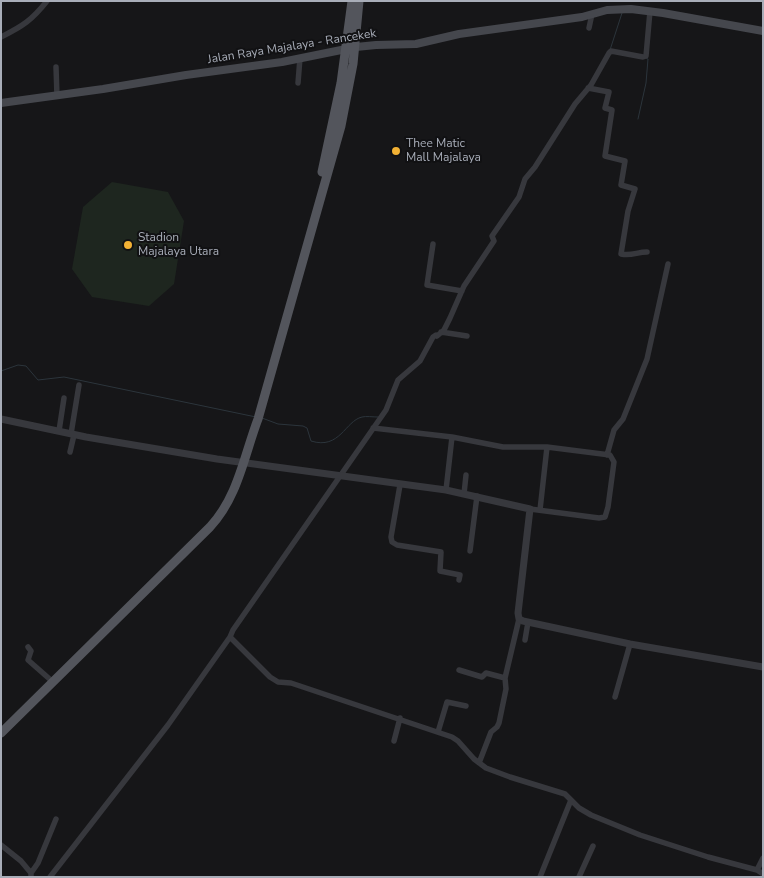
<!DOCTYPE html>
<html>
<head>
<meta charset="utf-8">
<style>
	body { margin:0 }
	#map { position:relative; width:764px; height:878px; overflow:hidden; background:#161618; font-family:"Nunito Sans",sans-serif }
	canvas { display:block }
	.frame { position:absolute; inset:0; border:2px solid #a8adb8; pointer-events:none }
</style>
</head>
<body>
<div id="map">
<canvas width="764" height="878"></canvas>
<div class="frame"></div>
</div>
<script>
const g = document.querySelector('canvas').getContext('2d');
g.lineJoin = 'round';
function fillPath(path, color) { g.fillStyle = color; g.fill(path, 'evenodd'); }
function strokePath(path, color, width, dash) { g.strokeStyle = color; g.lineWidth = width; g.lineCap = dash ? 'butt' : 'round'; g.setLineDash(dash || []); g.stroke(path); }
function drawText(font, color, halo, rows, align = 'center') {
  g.font = font + ' "Nunito Sans",sans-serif'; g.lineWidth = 4; g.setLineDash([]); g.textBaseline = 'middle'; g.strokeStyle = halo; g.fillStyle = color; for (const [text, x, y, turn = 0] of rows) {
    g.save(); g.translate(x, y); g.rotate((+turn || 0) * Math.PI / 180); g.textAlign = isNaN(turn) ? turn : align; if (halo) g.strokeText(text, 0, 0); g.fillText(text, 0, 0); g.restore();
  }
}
const green = new Path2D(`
	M112,182L168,192L184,221L174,284L149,306L92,297L72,269L83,207Z`);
const stream = new Path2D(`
	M610,50L622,13
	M638,119L646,83L648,59L646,58
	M1,371L18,365L26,366L38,380L64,377L256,417
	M262,418L278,424L303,426L307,428L311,441C340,450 345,421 362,417C366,416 373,417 378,417`);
const minor = new Path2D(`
	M650,11L646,56L643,57L611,51L609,53L591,85L575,104L535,167L525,179L519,197L492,236L494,241L464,286L450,318L444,330L437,336L436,335L433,337L420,361L398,380L386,410L233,630L230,637L270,677L278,682L291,683L452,737L458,741L474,759L486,768L510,777L565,794L579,808L591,815L640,835L708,857L757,870L763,874
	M589,28L592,14
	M1,37C23,26 32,20 47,1
	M56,67L57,96
	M298,83L300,58
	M588,88L609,92L605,108L612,110L605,156L625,161L621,185L635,189L628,211L621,254C632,256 637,252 647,252
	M433,244L427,285L462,291
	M441,332L467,336
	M373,428L452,437L503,447H547L610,455L614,462L608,507L605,517L599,518L530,509
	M59,431L64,398
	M71,434L79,385
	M70,452L74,435
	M607,455L614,430L623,419L647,359L668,264
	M400,485L391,537L392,542L397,545L441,552L440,571L460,575L459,580
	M446,490L452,437
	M464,494L466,475
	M540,510L547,447
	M470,551L477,496
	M525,640L528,622
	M28,647L31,651L28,660L53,682
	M459,670L482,677L486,673L505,678
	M615,697L630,644
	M438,732L447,702L466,706
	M394,741L400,718
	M479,763L491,732L497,727L499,723L506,689L505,678L519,619
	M1,845L21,861L31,873V877
	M757,870L763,858
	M31,873L38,863L56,819
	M50,877L168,725L230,637
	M540,877L571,800
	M579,877L593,846`);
const tertiary = new Path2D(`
	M1,419L86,437L217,459L446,490L530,509L518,613L519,619L523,621L630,644L763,667`);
const secondary = new Path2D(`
	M1,103L103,89L186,75L282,62L356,47L376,45L416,44L459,34L582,17L607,10L631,9L663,13L763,31`);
const primary = new Path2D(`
	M322,172L341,83L352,1
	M1,733L210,527C238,497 244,456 258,419L341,126L353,64L359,1`);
const markers = [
	[396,151,5,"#f2b134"],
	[128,245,5,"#f2b134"]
];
const streetNames = [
	["Jalan Raya Majalaya - Rancekek",292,47,-9]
];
const poiNames = [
	["Thee Matic",406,144],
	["Mall Majalaya",406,158],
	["Stadion",138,238],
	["Majalaya Utara",138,252]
];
fillPath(green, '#1e261f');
strokePath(stream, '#2c353c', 1);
strokePath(minor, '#37383d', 5.5);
strokePath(tertiary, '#37383d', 7);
strokePath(secondary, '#45474d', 8);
strokePath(primary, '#53555c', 9);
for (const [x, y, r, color] of markers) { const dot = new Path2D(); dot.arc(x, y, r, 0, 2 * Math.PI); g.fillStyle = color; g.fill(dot); strokePath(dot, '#111113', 2); }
drawText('12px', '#a8adb8', '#111113', streetNames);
drawText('12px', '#a8adb8', '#111113', poiNames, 'left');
</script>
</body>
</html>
